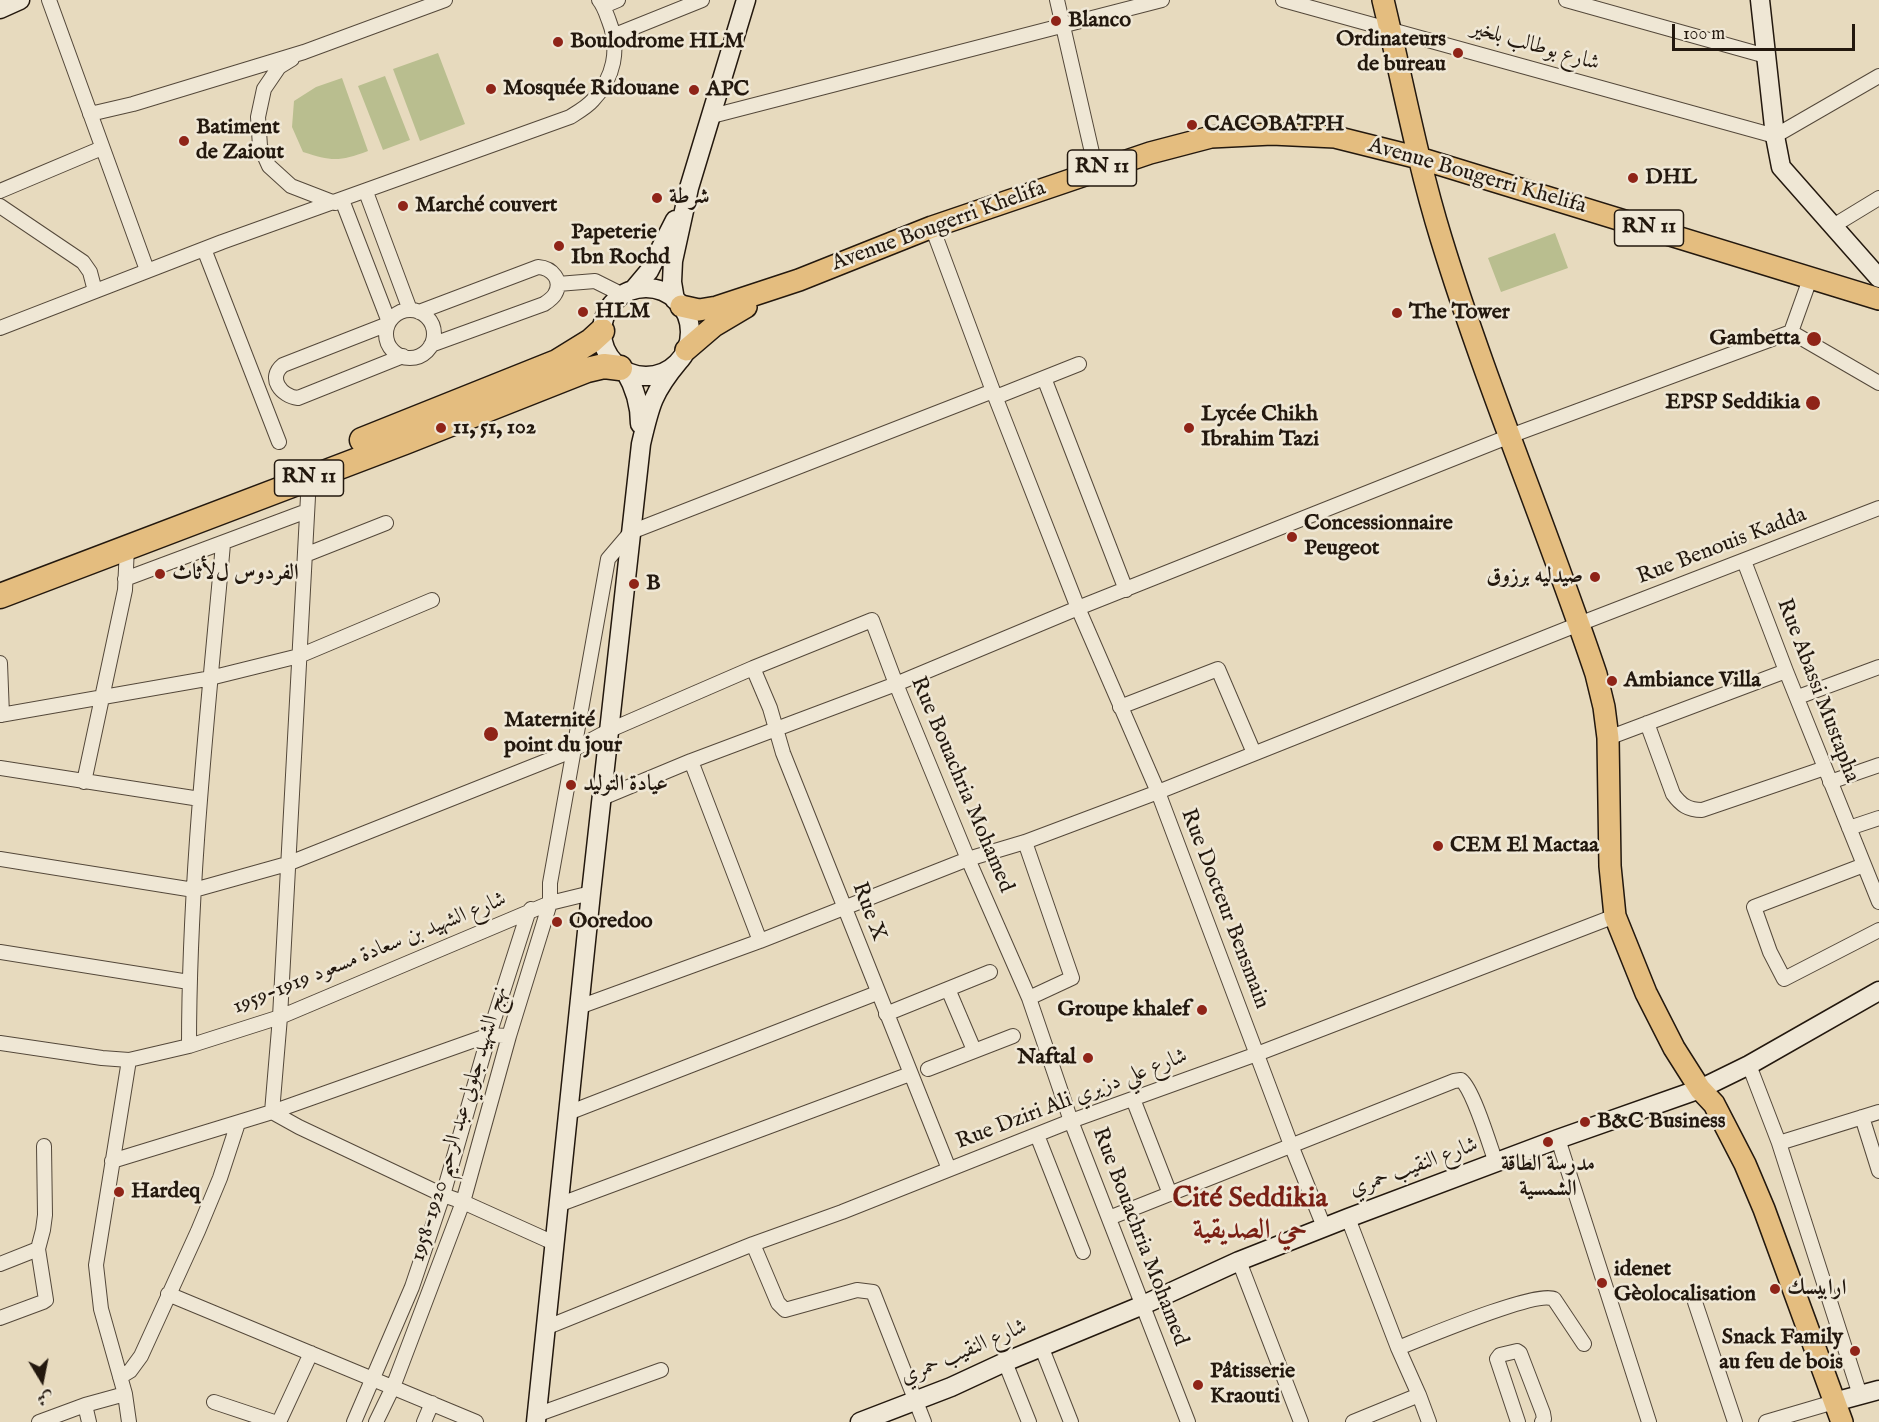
<!DOCTYPE html>
<html>
<head>
<meta charset="utf-8">
<style>
	body { margin:0 }
	#map { position:relative; width:1879px; height:1422px; overflow:hidden; background:#e7dabe; font-family:"IM FELL English",Amiri,serif }
	canvas { display:block }
	.north { position:absolute; left:12px; top:1350px; width:60px; height:60px; -webkit-text-stroke:4px #efe7d5; paint-order:stroke; rotate:170deg; font-size:16px; font-weight:700; line-height:24px; text-align:center; color:#23180e }
	.north::after { content:''; display:block; margin:auto; width:21px; height:27px; background:#23180e; clip-path:polygon(50% 0,100% 100%,50% 72%,0 100%) }
	.scale { position:absolute; left:1672px; top:24px; width:183px; height:27px; box-sizing:border-box; border:3px solid #23180e; border-top:0; padding-left:8px; font-size:18px; line-height:21px; white-space:nowrap; color:#23180e; -webkit-text-stroke:4px #efe7d5; paint-order:stroke }
</style>
</head>
<body>
<div id="map">
<canvas width="1879" height="1422"></canvas>
<div class="north">ش</div>
<div class="scale">100 m</div>
</div>
<script>
const g = document.querySelector('canvas').getContext('2d');
g.lineJoin = 'round';
function fillPath(path, color) { g.fillStyle = color; g.fill(path, 'evenodd'); }
function strokePath(path, color, width, dash) { g.strokeStyle = color; g.lineWidth = width; g.lineCap = dash ? 'butt' : 'round'; g.setLineDash(dash || []); g.stroke(path); }
function drawText(font, color, halo, rows, align = 'center') {
  g.font = font + ' "IM FELL English",Amiri,serif'; g.lineWidth = 5; g.setLineDash([]); g.textBaseline = 'middle'; g.strokeStyle = halo; g.fillStyle = color; for (const [text, x, y, turn = 0] of rows) {
    g.save(); g.translate(x, y); g.rotate((+turn || 0) * Math.PI / 180); g.textAlign = isNaN(turn) ? turn : align; if (halo) g.strokeText(text, 0, 0); g.fillText(text, 0, 0); g.restore();
  }
}
const green = new Path2D(`
	M438,53L465,124L420,141L393,69Z
	M385,76L410,140L383,150L358,86Z
	M342,78L368,151C339,162 331,161 303,152L292,127L294,101L316,87Z
	M1555,233L1568,268L1501,292L1488,258Z`);
const street = new Path2D(`
	M49,0L147,270
	M1057,0L1096,170
	M1283,0L1775,136L1879,76
	M1566,0L1766,56
	M604,6L618,0
	M615,35L702,0
	M292,59L279,67L264,89L258,117L260,146L269,166L291,186L335,203
	M90,114L133,104L304,52L445,0
	M712,116L1162,0
	M0,191L102,148
	M366,192L410,310
	M342,200L389,322
	M0,206L83,262L90,272L95,291
	M1833,226L1879,198
	M932,227L993,391L1078,608L1158,792L1291,1145L1324,1227
	M204,249L279,442
	M558,284L595,281L623,295
	M386 334a24 24 0 1 1 48 0a24 24 0 1 1-48 0Z
	M419,312L538,267C552,268 563,280 555,294C553,298 547,302 544,304L431,345
	M388,324L283,365C267,378 281,396 298,398L403,356
	M0,328L222,242L570,117C578,112 587,107 593,100C614,78 620,49 609,21C606,13 604,6 599,0
	M1791,332L1879,383
	M1791,332L1810,279
	M1044,378L1126,590
	M996,397L1079,364
	M309,478L280,1017L272,1112L299,1127L443,1195L463,1202L554,1243
	M305,555L386,523
	M1744,561L1786,671L1879,902
	M125,579L307,511
	M0,663L2,715
	M753,668L770,708L783,753L949,1169
	M1798,697L1879,667
	M1120,707L1218,669L1254,753
	M0,715L206,679L299,656L432,600
	M1647,723L1673,794C1681,805 1688,810 1702,810L1825,768
	M1608,738L1786,671
	M691,761L760,941
	M0,768L200,799
	M84,782L125,590L127,547
	M1830,782L1879,765
	M602,798L691,761L896,684L1078,608L1510,436L1791,332
	M1849,828L1879,818
	M1025,842L1072,978L1029,998
	M0,859L194,890L287,864L569,752L610,730L753,668L872,620L896,684L968,859L1029,998L1071,1121L1188,1422
	M1864,865L1754,907L1770,952L1784,979L1879,930
	M0,952L189,982
	M948,989L974,1050
	M579,1007L760,941L968,859L1025,842L1158,792L1579,624L1879,508
	M886,1014L990,972
	M0,1043L102,1058L129,1060L189,1046L280,1017L550,903L591,893
	M189,1046C189,878 208,711 223,544
	M129,1060L96,1265L101,1309L125,1394L129,1422
	M1749,1065L1779,1143L1860,1395
	M928,1069L1013,1036
	M1133,1099L1170,1194
	M568,1113L877,993
	M1862,1117L1879,1171
	M1037,1135L1083,1252
	M1558,1139L1649,1422
	M1779,1143L1879,1112
	M112,1161L272,1112L489,1035L509,1036
	M558,1205L910,1074
	M1109,1218L1454,1081L1461,1080C1473,1089 1490,1146 1496,1163
	M1348,1218L1398,1348L1419,1395L1429,1422
	M753,1244L778,1303L785,1310L857,1290L873,1292L924,1422
	M1239,1261L1301,1422
	M0,1264L38,1249
	M168,1294L476,1422
	M1695,1302L1735,1422
	M0,1318L43,1302L46,1300L38,1249L43,1230L45,1215L44,1146
	M545,1328L753,1244L842,1212L1071,1121L1257,1054L1615,916
	M1041,1346L1071,1422
	M1398,1348C1421,1339 1537,1290 1554,1299L1584,1344
	M1005,1362L1029,1422
	M120,1377L130,1371L141,1356L198,1231L220,1178L238,1123
	M214,1402L274,1422
	M85,1405L89,1422
	M536,1415L661,1370
	M39,1422L85,1405L125,1394
	M279,1422L311,1353
	M354,1422L412,1287L443,1195L489,1035L528,913L531,909
	M376,1422L393,1387L463,1202L509,1036L550,903V883L608,559L631,532L993,391
	M424,1422L432,1403
	M1353,1422L1419,1395
	M1518,1422L1497,1359L1500,1355L1517,1351L1520,1353L1543,1413L1544,1419L1542,1422
	M1766,1422L1834,1402`);
const secondary = new Path2D(`
	M1760,0L1775,136L1781,167L1879,278
	M0,9L20,0
	M602 332a44 44 0 1 1 88 0a44 44 0 1 1-88 0Z
	M633,290L649,271L675,220
	M675,300L672,282L673,261L689,188L746,0
	M625,371C635,388 640,405 640,424
	M1834,1402L1879,1390
	M536,1422L591,893L641,444C650,405 653,392 679,361
	M860,1422L951,1387L1005,1362L1143,1305L1239,1261L1348,1218L1558,1139L1700,1089L1749,1065L1879,991`);
const primary = new Path2D(`
	M1383,0C1402,79 1417,160 1441,238C1486,385 1547,528 1596,674L1604,707L1608,738L1610,866L1615,916L1646,993L1674,1048L1700,1089L1714,1104L1745,1164L1764,1209L1842,1422
	M681,306L699,310L717,307L799,280L932,227L1150,153L1211,137L1272,134L1335,137L1419,158L1879,299
	M686,350L714,326L746,307`);
const highway = new Path2D(`
	M362,440L557,362L591,341L602,331
	M0,596L405,442L587,370L604,366L620,368`);
const markers = [
	[1056,21,6,"#8f2418"],
	[558,42,6,"#8f2418"],
	[1458,53,6,"#8f2418"],
	[491,89,6,"#8f2418"],
	[694,90,6,"#8f2418"],
	[1192,125,6,"#8f2418"],
	[184,141,6,"#8f2418"],
	[1633,178,6,"#8f2418"],
	[657,198,6,"#8f2418"],
	[403,206,6,"#8f2418"],
	[559,246,6,"#8f2418"],
	[583,312,6,"#8f2418"],
	[1397,313,6,"#8f2418"],
	[1814,339,8,"#8f2418"],
	[1813,403,8,"#8f2418"],
	[441,428,6,"#8f2418"],
	[1189,428,6,"#8f2418"],
	[1292,537,6,"#8f2418"],
	[160,574,6,"#8f2418"],
	[1595,577,6,"#8f2418"],
	[634,584,6,"#8f2418"],
	[1612,681,6,"#8f2418"],
	[491,734,8,"#8f2418"],
	[571,785,6,"#8f2418"],
	[1438,846,6,"#8f2418"],
	[557,922,6,"#8f2418"],
	[1202,1010,6,"#8f2418"],
	[1088,1058,6,"#8f2418"],
	[1585,1122,6,"#8f2418"],
	[1548,1142,6,"#8f2418"],
	[119,1192,6,"#8f2418"],
	[1602,1283,6,"#8f2418"],
	[1775,1289,6,"#8f2418"],
	[1855,1351,6,"#8f2418"],
	[1198,1385,6,"#8f2418"]
];
const shields = [
	[1102,168,69],
	[1649,228,69],
	[309,478,69]
];
const shieldNames = [
	["RN 11",1102,168],
	["RN 11",1649,228],
	["RN 11",309,478]
];
const poiNames = [
	["Blanco",1068,21],
	["Ordinateurs",1446,40,"right"],
	["de bureau",1446,65,"right"],
	["Boulodrome HLM",570,42],
	["Mosquée Ridouane",503,89],
	["APC",706,90],
	["CACOBATPH",1204,125],
	["Batiment",196,128],
	["de Zaiout",196,153],
	["DHL",1645,178],
	["شرطة",669,198],
	["Marché couvert",415,206],
	["Papeterie",571,233],
	["Ibn Rochd",571,258],
	["HLM",595,312],
	["The Tower",1409,313],
	["Gambetta",1800,339,"right"],
	["EPSP Seddikia",1800,403,"right"],
	["Lycée Chikh",1201,415],
	["Ibrahim Tazi",1201,440],
	["11, 51, 102",453,428],
	["Concessionnaire",1304,524],
	["Peugeot",1304,549],
	["الفردوس لﻷثاث",172,574],
	["صيدليه برزوق",1583,577,"right"],
	["B",646,584],
	["Ambiance Villa",1624,681],
	["Maternité",504,721],
	["point du jour",504,746],
	["عيادة التوليد",583,785],
	["CEM El Mactaa",1450,846],
	["Ooredoo",569,922],
	["Groupe khalef",1190,1010,"right"],
	["Naftal",1076,1058,"right"],
	["B&C Business",1597,1122],
	["مدرسة الطاقة",1548,1165,"center"],
	["الشمسية",1548,1190,"center"],
	["Hardeq",131,1192],
	["idenet",1614,1270],
	["Gèolocalisation",1614,1295],
	["ارابيسك",1787,1289],
	["Snack Family",1843,1338,"right"],
	["au feu de bois",1843,1363,"right"],
	["Pâtisserie",1210,1372],
	["Kraouti",1210,1397]
];
const streetNames = [
	["شارع بوطالب بلخير",1535,47,16],
	["Avenue Bougerri Khelifa",1477,177,16],
	["Avenue Bougerri Khelifa",939,227,-20],
	["Rue Benouis Kadda",1722,547,-21],
	["Rue Abassi Mustapha",1817,691,69],
	["Rue Bouachria Mohamed",961,785,67],
	["Rue Docteur Bensmain",1224,909,69],
	["Rue X",868,912,69],
	["شارع الشهيد بن سعادة مسعود 1919-1959",370,954,-22],
	["Rue Dziri Ali شارع علي دزيري",1072,1100,-21],
	["نهج الشهيد جلولي عبد الرحيم 1920-1958",460,1124,-73],
	["شارع النقيب حمري",1414,1168,-20],
	["Rue Bouachria Mohamed",1139,1237,69],
	["شارع النقيب حمري",964,1353,-23]
];
const districtNames = [
	["Cité Seddikia",1250,1200],
	["حي الصديقية",1250,1232]
];
fillPath(green, '#b9be8f');
strokePath(street, '#54483a', 16);
strokePath(secondary, '#23180e', 21);
strokePath(primary, '#23180e', 24);
strokePath(highway, '#23180e', 27);
strokePath(street, '#efe7d5', 14);
strokePath(secondary, '#efe7d5', 18);
strokePath(primary, '#e4bd7f', 21);
strokePath(highway, '#e4bd7f', 24);
for (const [x, y, r, color] of markers) { const dot = new Path2D(); dot.arc(x, y, r, 0, 2 * Math.PI); g.fillStyle = color; g.fill(dot); strokePath(dot, '#efe7d5', 2); }
for (const [x, y, w] of shields) { const box = new Path2D(); box.roundRect(x - w / 2, y - 18, w, 36, 4.5); g.fillStyle = '#efe7d5'; g.fill(box); strokePath(box, '#23180e', 1.5); }
drawText('bold 21px', '#23180e', null, shieldNames);
drawText('bold 22px', '#23180e', '#efe7d5', poiNames, 'left');
drawText('22px', '#23180e', '#efe7d5', streetNames);
drawText('bold 28px', '#7a1f14', '#efe7d5', districtNames);
</script>
</body>
</html>
